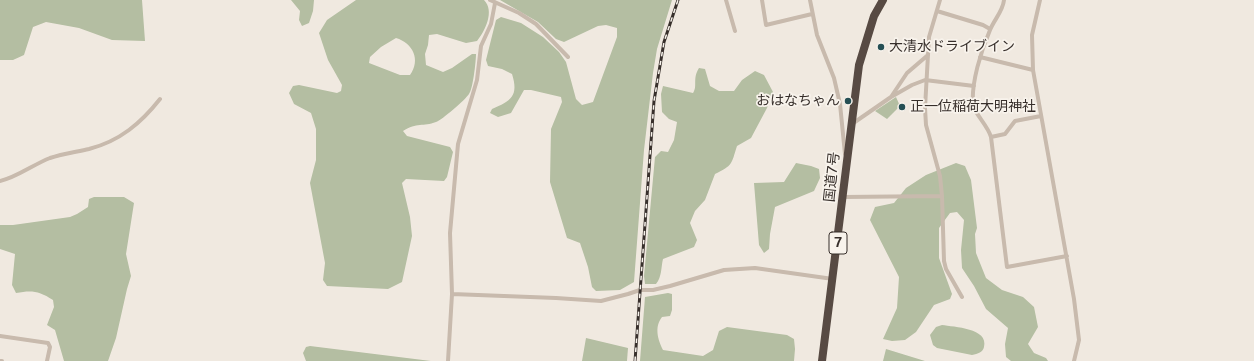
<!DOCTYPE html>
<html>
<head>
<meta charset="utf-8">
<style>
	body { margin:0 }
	canvas { display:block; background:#f0e9e0 }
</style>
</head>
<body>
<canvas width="1254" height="361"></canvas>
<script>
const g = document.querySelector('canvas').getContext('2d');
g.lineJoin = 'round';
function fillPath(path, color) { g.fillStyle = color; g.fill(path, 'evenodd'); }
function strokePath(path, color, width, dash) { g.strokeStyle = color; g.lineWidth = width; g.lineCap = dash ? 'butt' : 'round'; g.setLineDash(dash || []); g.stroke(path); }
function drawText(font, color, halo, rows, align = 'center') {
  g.font = font + ' "Public Sans","Noto Sans JP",sans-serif'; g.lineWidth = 3.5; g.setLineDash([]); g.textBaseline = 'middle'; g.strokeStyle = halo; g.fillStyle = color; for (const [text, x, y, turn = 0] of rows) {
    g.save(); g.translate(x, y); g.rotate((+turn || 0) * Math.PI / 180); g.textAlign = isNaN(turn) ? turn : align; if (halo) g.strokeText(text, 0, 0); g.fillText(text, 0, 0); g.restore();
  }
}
const green = new Path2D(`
	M0,0H142L145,41L112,40L79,28L46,22L33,27L24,55L13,60H0Z
	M291,0H314L313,11L309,23L302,26L299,20L300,11Z
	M356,0H484C495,11 485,31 477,41L466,43L437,34L429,35L428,45L425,54L426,65L443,72L452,68L472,54H476C476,61 473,89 469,94C465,100 442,120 436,122C423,127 417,122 403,131L407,136L450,147L453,152L447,177L444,181L406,179L402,183L410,217L412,236L402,282L388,289L327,286L323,280L325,263L310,183L316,160V129L311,113L294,104L289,93L293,86L299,85L337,93L341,91L342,85L328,60L319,33L327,20ZM396,38C413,43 421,60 410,75H400L369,63L370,57L381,47Z
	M500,0H672L657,49L653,73L644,150L634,282L620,290L596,291L592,287L588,267L580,243L567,238L550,182L551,129L562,102L561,97L531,90H524L511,113L498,117L490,113L492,109C511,101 519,96 512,74L502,69L488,66L486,60L496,20L501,17L521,23L543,37L559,52L566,62L576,99L582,105L593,102L617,37V28L606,25L598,26L564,42L556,39L538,22Z
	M699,68L705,69L710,86L719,91H734L742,80L755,71L764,75L773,92L767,108L751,138L737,146C731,165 733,165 715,174L705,200L695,211L690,223L697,240L694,247L663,259C661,267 662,277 656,284H645L644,276L655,157L661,151L668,152L674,140L677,122L669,119L662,112L661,94L663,86L693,93C698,86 692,79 699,68Z
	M896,97L900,106L887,119L875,111Z
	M796,163L811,166L819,169L820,178L814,191L775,207L770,234L769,249L764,253L759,245L754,183L784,182Z
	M956,163L965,166L971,180L977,228L975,234L976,253L986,278L1002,290L1023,297L1034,307L1038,327L1028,344L1034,353L1046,358L1048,361H1011L1006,357L1005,344L1008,328L986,309L974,286L962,268L961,250L964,220L957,212L950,213L939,228V258L952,294L950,299L934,305L916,332L905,340L892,341L883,339L897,308L899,277L870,220L875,207L894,203L906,188L926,175Z
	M94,197H124L134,203L126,254L131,276L127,289L116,338L108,361H64L55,330L47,325L54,307L53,300C39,291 32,290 16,293L12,285L15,254L0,249V225H13L70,217L77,214L88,207L89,199Z
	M668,293L672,294V310L670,316L662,317C654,327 658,340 663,350L703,356L713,350L719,331L727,327L787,335L794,339L795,349L794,361H640L645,297Z
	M942,325C954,327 989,328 984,347C983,352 978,354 972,355L937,348L933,345L930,335L936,327Z
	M586,338L628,348L627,361H582Z
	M310,346L431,361H306L303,353L306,347Z
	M886,349L925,361H883Z`);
const street = new Path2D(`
	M490,0L519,13L536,24L568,57
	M726,0L735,31
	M762,0L766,25L812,14
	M810,0L817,35L834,78L840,104L845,154
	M940,0L929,37L925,108L926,125L940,176L942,196L944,261L946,269L962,297
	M1004,0C1003,11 994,20 990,30C981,51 971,83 973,105C975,114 988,126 991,137L1005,134L1015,121L1041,116
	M1040,0L1032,35L1033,70L1074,299L1079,340L1074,361
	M937,11L983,25L990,29
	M980,57L1033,70
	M891,97L907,73L928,55
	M852,124L891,97L912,85L925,80L974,86
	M991,137L1007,267L1067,256
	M0,181C16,178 34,164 50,158C62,154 76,152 89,149C120,141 141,123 160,99
	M843,197L942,196
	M452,294L556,298L601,301L628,294L640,290H653L670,286L724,270L755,268L833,279
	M0,336L48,343L50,347L47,361
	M0,361H2
	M448,361L452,294L450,233L458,144L477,80L481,46L491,24L495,3L493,0`);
const highway = new Path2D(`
	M822,361L859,65L874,16L883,0`);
const rail = new Path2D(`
	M635,361L654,101L664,42L678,0`);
const markers = [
	[881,47,4,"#254f54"],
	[848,101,4,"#254f54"],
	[902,107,4,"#254f54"]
];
const shields = [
	[838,243,18]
];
const shieldNames = [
	["7",838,243]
];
const poiNames = [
	["大清水ドライブイン",889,47],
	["おはなちゃん",840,101,"right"],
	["正一位稲荷大明神社",910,107]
];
const streetNames = [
	["国道7号",832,177,-84]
];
fillPath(green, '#b4bea2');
strokePath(street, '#c8baad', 4);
strokePath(highway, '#574a43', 8);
strokePath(rail, '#372f2b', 3);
strokePath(rail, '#f8f3ec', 1.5, [4.5]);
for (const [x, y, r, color] of markers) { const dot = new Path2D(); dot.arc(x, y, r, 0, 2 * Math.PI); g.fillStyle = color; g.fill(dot); strokePath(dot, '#f8f3ec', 1.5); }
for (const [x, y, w] of shields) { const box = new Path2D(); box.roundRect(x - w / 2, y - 11, w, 22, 3); g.fillStyle = '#f8f3ec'; g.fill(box); strokePath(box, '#372f2b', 1); }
drawText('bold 13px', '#372f2b', null, shieldNames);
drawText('14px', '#372f2b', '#f8f3ec', poiNames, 'left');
drawText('14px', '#372f2b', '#f8f3ec', streetNames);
</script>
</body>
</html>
